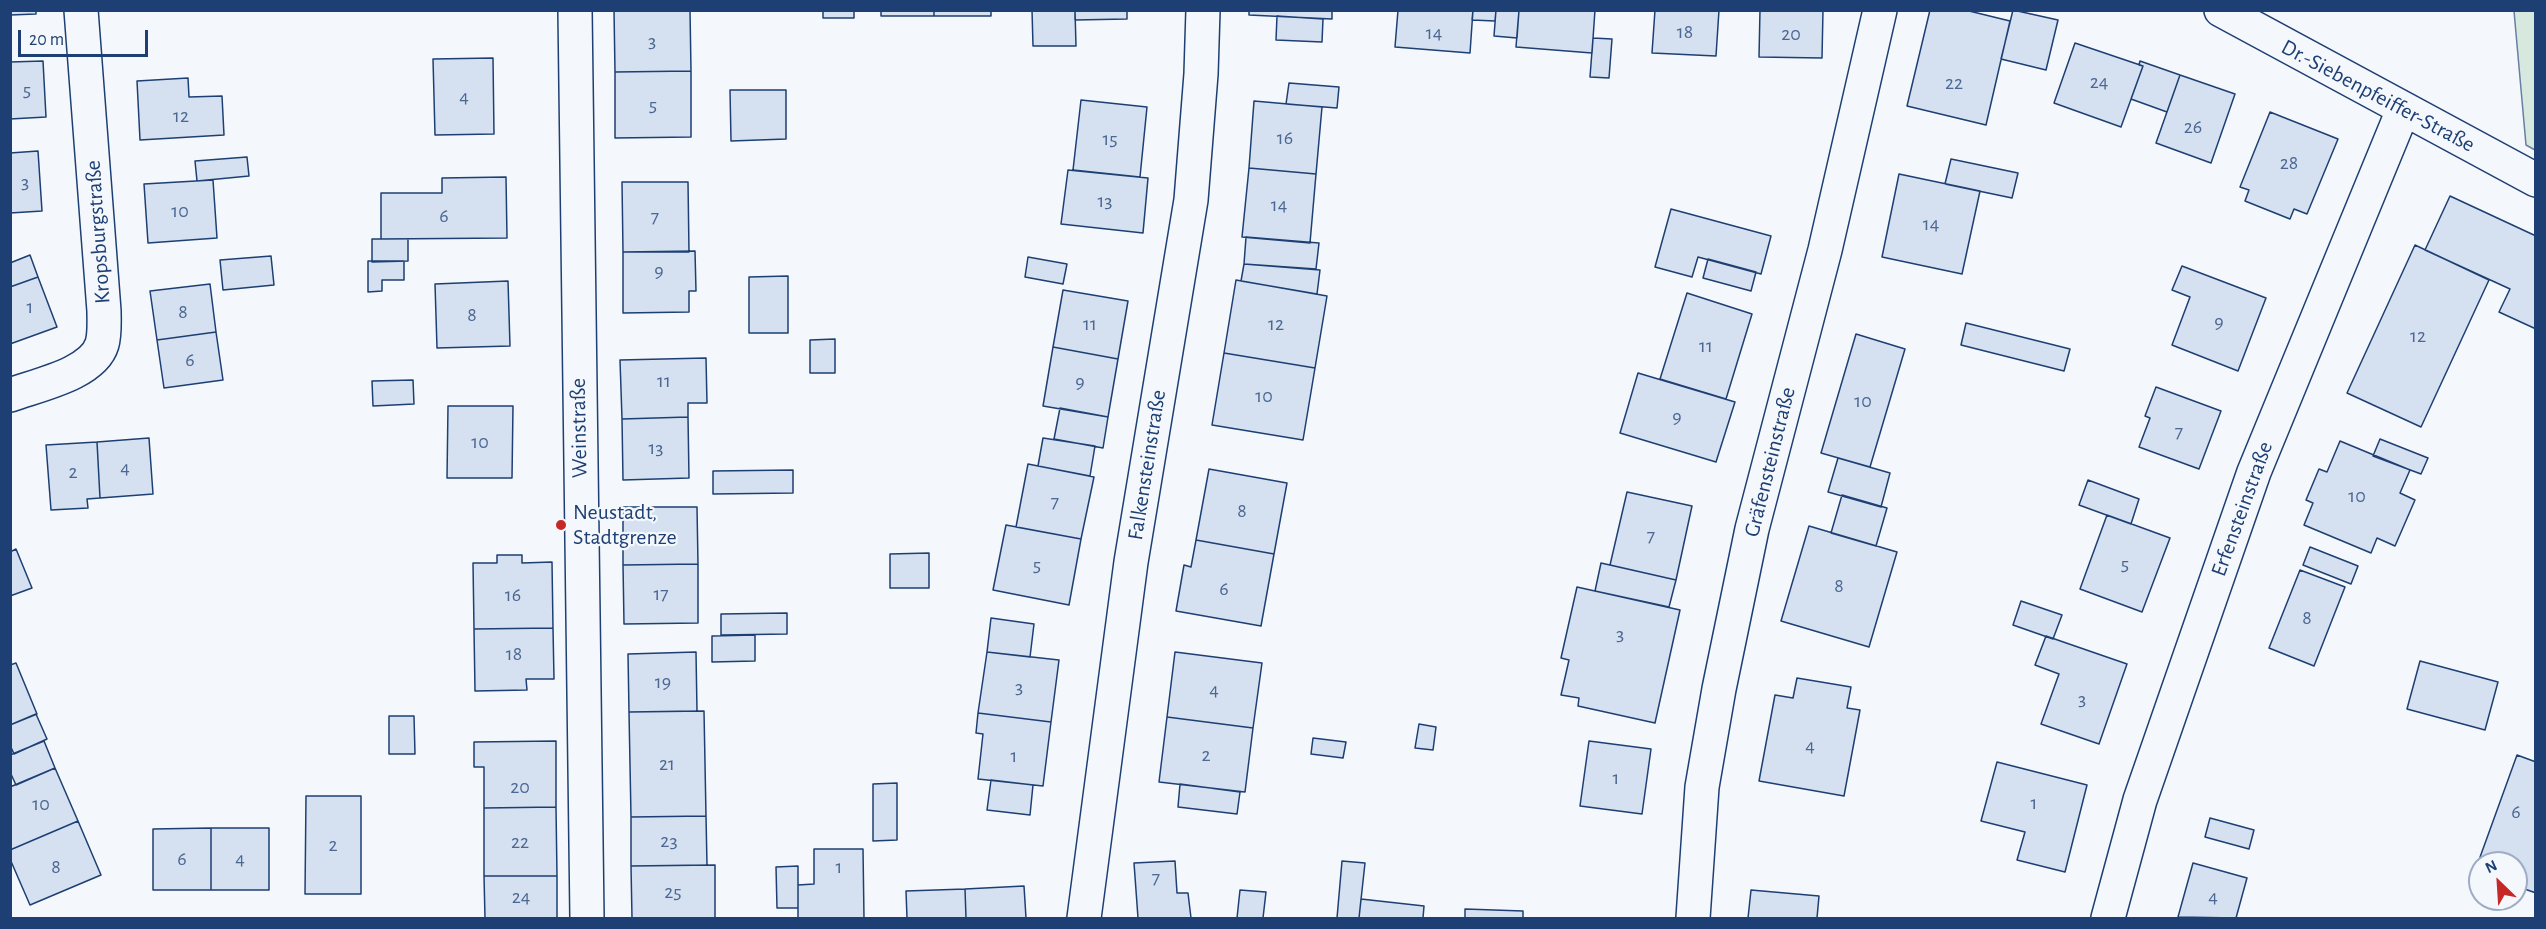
<!DOCTYPE html>
<html>
<head>
<meta charset="utf-8">
<style>
	body { margin:0 }
	#map { position:relative; width:2546px; height:929px; overflow:hidden; background:#f4f7fb; font-family:"Alegreya Sans",sans-serif }
	canvas { display:block }
	.frame { position:absolute; inset:0; border:12px solid #1d3f73; pointer-events:none }
	.north { position:absolute; left:2468px; top:851px; width:60px; height:60px; box-sizing:border-box; background:#f4f7fb; border:2px solid #9eadc5; border-radius:50%; rotate:335deg; font-size:16px; font-weight:700; line-height:24px; text-align:center; color:#1d3f73 }
	.north::after { content:''; display:block; margin:auto; width:21px; height:27px; background:#c62828; clip-path:polygon(50% 0,100% 100%,50% 72%,0 100%) }
	.scale { position:absolute; left:18px; top:30px; width:130px; height:27px; box-sizing:border-box; border:3px solid #1d3f73; border-top:0; padding-left:8px; font-size:18px; line-height:21px; white-space:nowrap; color:#1d3f73; -webkit-text-stroke:4px #f4f7fb; paint-order:stroke }
</style>
</head>
<body>
<div id="map">
<canvas width="2546" height="929"></canvas>
<div class="frame"></div>
<div class="north">N</div>
<div class="scale">20 m</div>
</div>
<script>
const g = document.querySelector('canvas').getContext('2d');
g.lineJoin = 'round';
function fillPath(path, color) { g.fillStyle = color; g.fill(path, 'evenodd'); }
function strokePath(path, color, width, dash) { g.strokeStyle = color; g.lineWidth = width; g.lineCap = dash ? 'butt' : 'round'; g.setLineDash(dash || []); g.stroke(path); }
function drawText(font, color, halo, rows, align = 'center') {
  g.font = font + ' "Alegreya Sans",sans-serif'; g.lineWidth = 4.5; g.setLineDash([]); g.textBaseline = 'middle'; g.strokeStyle = halo; g.fillStyle = color; for (const [text, x, y, turn = 0] of rows) {
    g.save(); g.translate(x, y); g.rotate((+turn || 0) * Math.PI / 180); g.textAlign = isNaN(turn) ? turn : align; if (halo) g.strokeText(text, 0, 0); g.fillText(text, 0, 0); g.restore();
  }
}
const green = new Path2D(`
	M2514,11H2535V150L2526,145Z`);
const building = new Path2D(`
	M10,10H36V14L10,15Z
	M614,10H690L691,71L615,72Z
	M823,10H854V18H823Z
	M881,10H934V16H881Z
	M934,10H991V16H934Z
	M1032,10H1075L1076,46H1033Z
	M1075,10H1127V19L1075,20Z
	M1249,10H1332V19L1249,15Z
	M1398,10H1473L1470,53L1395,47Z
	M1473,10H1496L1495,21L1472,20Z
	M1496,10H1519L1517,38L1494,36Z
	M1519,10H1595L1592,53L1516,47Z
	M1655,10H1719L1716,56L1652,53Z
	M1760,10H1823L1822,58L1759,57Z
	M1930,10H1965L2010,21L1986,125L1907,106Z
	M2013,10L2058,20L2046,70L2001,59Z
	M1277,16L1323,19L1322,42L1276,40Z
	M1593,38L1612,39L1609,78L1590,77Z
	M2075,43L2143,66L2121,127L2054,103Z
	M493,58L494,134L435,135L433,59Z
	M43,61L46,117L10,119V62Z
	M2140,61L2180,75L2167,112L2131,99L2143,66L2139,65Z
	M691,71V137L615,138V72Z
	M2180,75L2235,94L2211,163L2156,143Z
	M188,78L189,97L222,96L224,135L140,140L137,81Z
	M1289,83L1339,87L1337,108L1286,104Z
	M730,90H786V139L731,141Z
	M1081,100L1147,107L1140,177L1073,170Z
	M1254,101L1322,107L1316,174L1249,168Z
	M2270,112L2338,139L2307,214L2294,209L2290,219L2245,201L2249,190L2240,187Z
	M38,151L42,211L10,213V153Z
	M247,157L249,176L197,181L195,161Z
	M1951,159L2018,173L2012,198L1945,184Z
	M1249,168L1316,174L1310,243L1242,237Z
	M1068,170L1148,178L1143,233L1061,224Z
	M1899,174L1980,191L1962,274L1882,257Z
	M506,177L507,238L381,239V193H442V178Z
	M213,180L217,238L148,243L144,184Z
	M622,182H688L689,252H623Z
	M2450,196L2536,236V329L2499,312L2510,289L2425,250Z
	M1671,209L1771,236L1761,274L1698,257L1692,277L1655,267Z
	M1246,237L1319,243L1316,269L1244,264Z
	M372,239H408V261L372,262Z
	M2415,245L2489,280L2421,427L2347,393Z
	M695,251L696,291H689V312L623,313V252Z
	M30,255L38,277L10,287V263Z
	M271,256L274,285L223,290L220,260Z
	M1028,257L1067,264L1063,284L1025,277Z
	M1708,259L1756,272L1751,291L1703,278Z
	M368,261H404V280H382V291L368,292Z
	M1244,264L1320,270L1317,294L1241,281Z
	M2182,266L2266,298L2238,371L2172,345L2190,297L2172,290Z
	M788,276V333H749V277Z
	M38,277L57,327L10,344V287Z
	M1236,280L1327,296L1315,368L1224,353Z
	M508,281L510,346L437,348L435,284Z
	M210,284L216,332L157,340L150,291Z
	M1063,290L1128,301L1118,359L1053,347Z
	M1687,293L1752,314L1726,399L1660,379Z
	M1966,323L2070,349L2064,371L1961,345Z
	M216,332L223,380L164,388L157,340Z
	M1856,334L1905,349L1870,467L1821,453Z
	M835,339V373H810V340Z
	M1053,347L1118,359L1108,417L1043,406Z
	M1224,353L1315,368L1303,440L1212,425Z
	M706,358L707,403H688V417L622,419L620,360Z
	M1638,373L1735,402L1716,462L1620,433Z
	M413,380L414,404L373,406L372,381Z
	M2156,387L2221,411L2199,469L2139,447L2150,418L2145,416Z
	M448,406H513L512,478H447Z
	M1060,408L1108,417L1103,448L1054,439Z
	M688,417L689,478L623,480L622,419Z
	M149,438L153,494L100,498L97,442Z
	M1043,438L1095,446L1090,476L1038,466Z
	M2380,439L2428,458L2421,474L2373,456Z
	M2340,441L2410,470L2400,493L2415,500L2395,546L2377,538L2371,553L2304,525L2313,503L2306,500L2319,469L2327,472Z
	M97,442L100,498L87,499L88,508L51,510L46,445Z
	M1838,458L1890,473L1881,507L1828,492Z
	M1028,464L1094,477L1081,539L1016,527Z
	M1209,469L1287,483L1274,554L1196,540Z
	M793,470V493L713,494V471Z
	M2088,480L2139,499L2131,524L2079,505Z
	M1627,492L1692,506L1676,580L1610,565Z
	M1842,495L1887,508L1876,546L1831,533Z
	M623,507H697L698,564L623,565Z
	M2107,515L2170,538L2142,612L2080,589Z
	M1006,525L1081,539L1069,605L993,590Z
	M1809,526L1897,552L1869,647L1781,621Z
	M1196,540L1274,554L1261,626L1176,611L1184,565L1191,567Z
	M2310,547L2358,566L2351,584L2303,565Z
	M16,549L32,588L10,596V552Z
	M929,553V588H890V554Z
	M497,555H522V563L552,562L553,628L474,629L473,563H497Z
	M1601,563L1676,580L1669,607L1595,591Z
	M698,564V623L624,624L623,565Z
	M2300,570L2345,587L2314,666L2269,648Z
	M1577,587L1680,610L1655,723L1578,706L1579,698L1561,695L1569,660L1561,658Z
	M2021,601L2062,615L2053,639L2013,625Z
	M787,613V634L721,635V614Z
	M991,618L1034,624L1030,657L987,652Z
	M553,628L554,679H526L527,690L475,691L474,629Z
	M755,635V661L712,662V636Z
	M2046,636L2127,664L2099,744L2041,724L2059,674L2035,665Z
	M696,652L697,711L629,712L628,654Z
	M987,652L1059,660L1051,722L978,713Z
	M1175,652L1262,663L1253,728L1167,717Z
	M2420,661L2498,682L2485,730L2407,709Z
	M16,663L37,714L10,725V665Z
	M1797,678L1851,687L1847,708L1860,710L1844,796L1759,781L1775,695L1793,698Z
	M704,711L706,816L631,817L629,712Z
	M978,713L1051,722L1043,786L978,779L983,734L976,733Z
	M36,714L47,739L14,754L10,745V725Z
	M389,716H414L415,754H389Z
	M1167,717L1253,728L1245,792L1159,782Z
	M1419,724L1436,727L1433,750L1415,748Z
	M1313,738L1346,742L1343,758L1311,754Z
	M44,741L55,768L16,785L10,772V755Z
	M556,741V807L484,808V767H474V742Z
	M1589,741L1651,749L1642,814L1580,806Z
	M2517,755L2536,762V893L2516,886V863H2480V873L2475,871Z
	M1997,762L2087,785L2065,872L2017,860L2025,832L1981,821Z
	M55,768L78,821L10,850V787Z
	M991,780L1033,785L1030,815L987,810Z
	M897,783V840L873,841V784Z
	M1180,784L1240,792L1237,814L1178,807Z
	M306,796H361V894H305Z
	M556,807L557,876H484V808Z
	M706,816L707,865L631,866V817Z
	M2210,818L2254,830L2249,849L2205,837Z
	M78,821L101,875L30,905L10,859V850Z
	M211,828V890H153V829Z
	M211,828H269V890H211Z
	M814,849H863L864,918H798V885L814,884Z
	M1175,861L1177,893H1188L1191,918H1138L1134,863Z
	M1342,861L1365,863L1359,918H1337Z
	M2193,863L2247,878L2236,918L2178,917Z
	M715,865V918H632L631,866Z
	M798,866V908H777L776,867Z
	M484,876H557V918H485Z
	M1024,886L1026,918H966L965,889Z
	M965,889L966,918H907L906,891Z
	M1240,890L1266,892L1263,918H1237Z
	M1751,890L1819,896L1817,918H1748Z
	M1361,899L1424,906L1423,918H1359Z
	M1465,909L1523,911V918H1465Z`);
const street = new Path2D(`
	M2221,10L2536,180
	M10,395C37,385 93,374 102,344C105,334 104,321 104,311L81,10
	M1084,918L1131,562L1191,200L1201,74L1203,10
	M1693,918L1702,787L1719,689L1752,529L1825,250L1880,10
	M2108,918L2140,800L2254,472L2403,110`);
const secondary = new Path2D(`
	M575,10L587,918`);
const markers = [
	[561,525,6,"#c62828"]
];
const numberNames = [
	["18",1685,32],
	["14",1434,33],
	["20",1791,34],
	["3",652,41],
	["24",2099,82],
	["22",1954,83],
	["5",27,90],
	["4",464,97],
	["5",653,105],
	["12",181,116],
	["26",2193,127],
	["16",1285,138],
	["15",1110,139],
	["28",2289,163],
	["3",25,182],
	["13",1105,201],
	["14",1279,205],
	["10",180,211],
	["6",444,216],
	["7",655,217],
	["14",1931,224],
	["9",659,271],
	["1",30,307],
	["8",183,312],
	["8",472,315],
	["9",2219,322],
	["11",1090,324],
	["12",1276,324],
	["12",2418,336],
	["11",1706,346],
	["6",190,360],
	["11",664,381],
	["9",1080,382],
	["10",1264,396],
	["10",1863,401],
	["9",1677,417],
	["7",2179,432],
	["10",480,442],
	["13",656,448],
	["4",125,468],
	["2",73,472],
	["10",2357,496],
	["7",1055,502],
	["8",1242,511],
	["7",1651,536],
	["5",2125,564],
	["5",1037,565],
	["8",1839,586],
	["6",1224,589],
	["17",661,594],
	["16",513,595],
	["8",2307,618],
	["3",1620,634],
	["18",514,654],
	["19",663,682],
	["3",1019,687],
	["4",1214,690],
	["3",2082,699],
	["4",1810,746],
	["2",1206,755],
	["1",1014,756],
	["21",667,764],
	["1",1616,778],
	["20",520,787],
	["1",2034,803],
	["10",41,804],
	["6",2516,812],
	["23",669,841],
	["22",520,842],
	["2",333,845],
	["6",182,859],
	["4",240,859],
	["8",56,867],
	["1",839,867],
	["7",1156,878],
	["25",673,892],
	["24",521,897],
	["4",2213,897]
];
const streetNames = [
	["Dr.-Siebenpfeiffer-Straße",2378,96,28],
	["Kropsburgstraße",98,232,-94],
	["Weinstraße",579,428,-91],
	["Gräfensteinstraße",1770,462,-76],
	["Falkensteinstraße",1147,465,-81],
	["Erfensteinstraße",2242,509,-70]
];
const poiNames = [
	["Neustadt,",573,512],
	["Stadtgrenze",573,537]
];
fillPath(green, '#d7e8df');
strokePath(green, '#687fa3', 1.5);
fillPath(building, '#d5e0f0');
strokePath(building, '#1d3f73', 1.5);
strokePath(street, '#1d3f73', 36);
strokePath(secondary, '#1d3f73', 36);
strokePath(street, '#f4f7fb', 33);
strokePath(secondary, '#f4f7fb', 33);
for (const [x, y, r, color] of markers) { const dot = new Path2D(); dot.arc(x, y, r, 0, 2 * Math.PI); g.fillStyle = color; g.fill(dot); strokePath(dot, '#f4f7fb', 2); }
drawText('20px', '#4b6792', null, numberNames);
drawText('22px', '#1d3f73', '#f4f7fb', streetNames);
drawText('22px', '#1d3f73', '#f4f7fb', poiNames, 'left');
</script>
</body>
</html>
